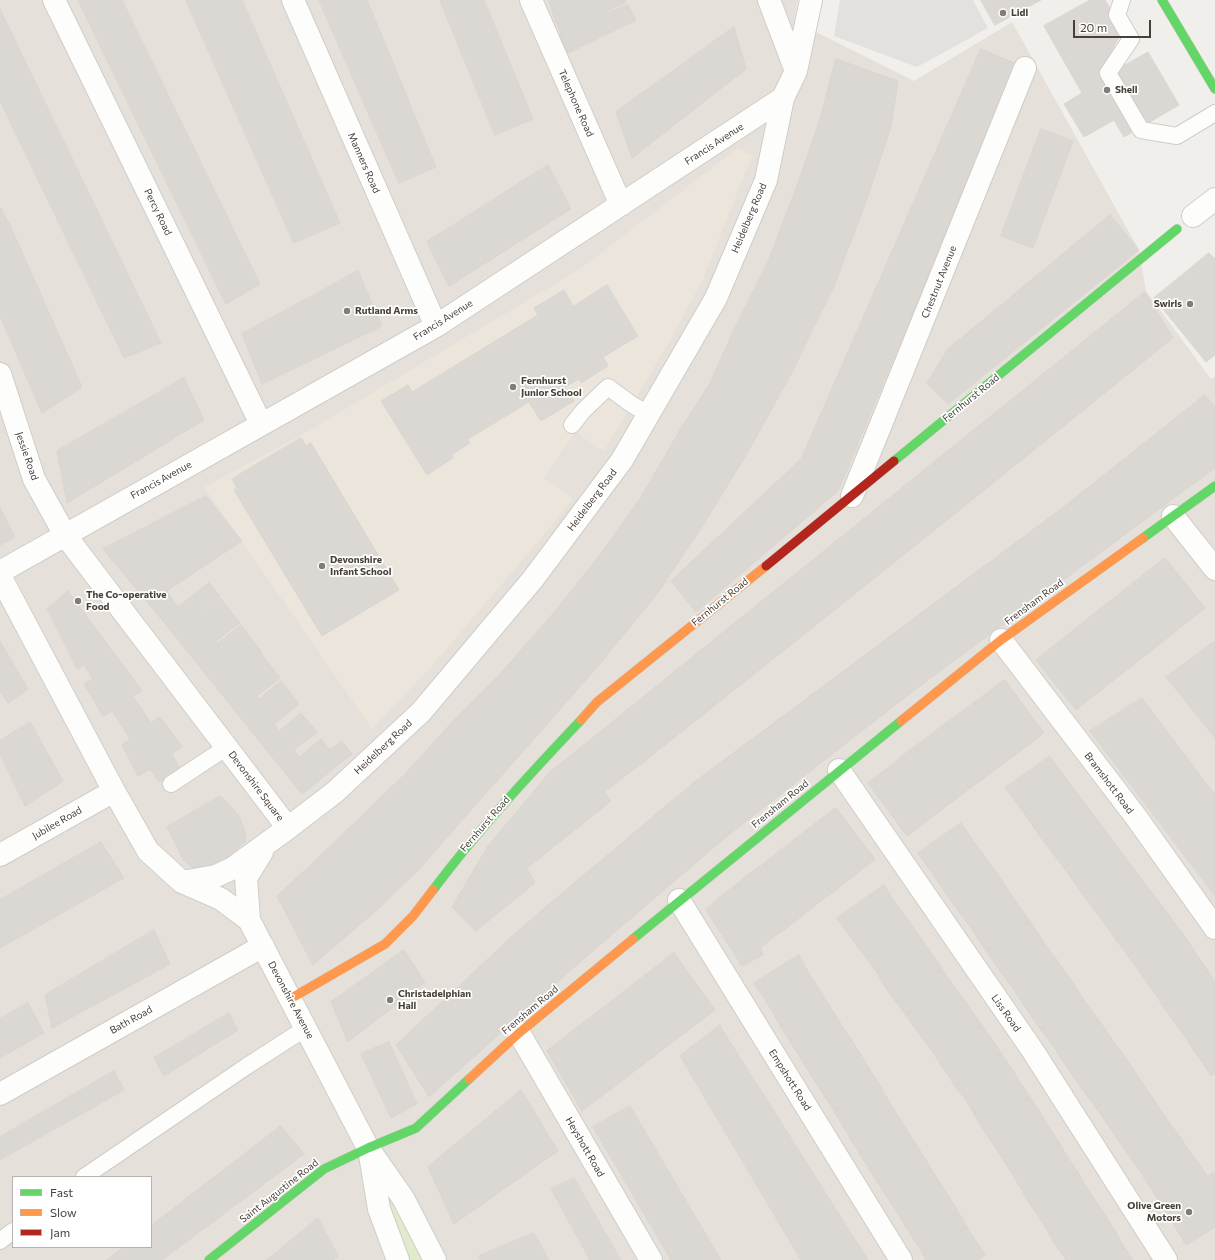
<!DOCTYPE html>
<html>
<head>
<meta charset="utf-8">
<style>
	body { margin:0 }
	#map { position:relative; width:1215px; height:1260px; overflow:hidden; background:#f1efec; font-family:Commissioner,sans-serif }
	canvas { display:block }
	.legend { position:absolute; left:12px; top:1176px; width:140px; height:72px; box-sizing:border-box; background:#fff; border:1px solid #b6b3af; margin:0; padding:5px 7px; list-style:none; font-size:12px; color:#484037 }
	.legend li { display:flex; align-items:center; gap:8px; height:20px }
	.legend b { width:20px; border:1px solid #b6b3af }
	.scale { position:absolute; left:1073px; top:20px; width:78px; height:18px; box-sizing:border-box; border:2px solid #484037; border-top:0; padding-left:5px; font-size:12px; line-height:14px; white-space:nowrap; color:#484037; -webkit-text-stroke:3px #fff; paint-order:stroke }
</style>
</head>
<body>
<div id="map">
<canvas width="1215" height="1260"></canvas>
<ul class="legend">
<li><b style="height:5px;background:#63d668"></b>Fast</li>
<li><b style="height:5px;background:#ff974d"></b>Slow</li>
<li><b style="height:5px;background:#b3261e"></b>Jam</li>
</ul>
<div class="scale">20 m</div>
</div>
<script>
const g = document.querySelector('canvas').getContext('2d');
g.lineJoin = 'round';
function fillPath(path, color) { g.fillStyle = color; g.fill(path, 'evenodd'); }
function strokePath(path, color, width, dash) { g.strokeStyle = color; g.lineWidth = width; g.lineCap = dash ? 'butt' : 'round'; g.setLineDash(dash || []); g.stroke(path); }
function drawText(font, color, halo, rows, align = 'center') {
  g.font = font + ' Commissioner,sans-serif'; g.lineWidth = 3.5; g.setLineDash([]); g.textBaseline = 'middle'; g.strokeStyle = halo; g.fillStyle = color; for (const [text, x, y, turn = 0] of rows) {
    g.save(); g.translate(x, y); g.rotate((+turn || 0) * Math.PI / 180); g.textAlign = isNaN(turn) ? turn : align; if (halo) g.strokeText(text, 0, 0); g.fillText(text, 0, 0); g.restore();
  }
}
const residential = new Path2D(`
	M0,0H798L794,21L914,81L1012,22L1139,250L1146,291L1211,379L1215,376V1260H0ZM13,1177H151V1247H13Z`);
const education = new Path2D(`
	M738,148L752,156L703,279L670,341L604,451L575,432L544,478L573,498L554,523L431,667L372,729L204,487L305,433L580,269Z`);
const green = new Path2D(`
	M392,1199L429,1260H405L388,1210Z`);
const parking = new Path2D(`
	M840,0H973L988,28L917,67L834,36Z`);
const building = new Path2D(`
	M78,0H122L260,284L226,304Z
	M186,0H242L340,223L294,243Z
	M319,0H367L436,167L399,183Z
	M440,0H484L533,119L495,135Z
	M552,0H593L554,17L549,1Z
	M593,0H625L626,2L561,34L554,17Z
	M981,0H1041L995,25Z
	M1090,0H1105L1123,31L1114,46L1070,72L1044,26Z
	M628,5L636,20L568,53L559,35L602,15Z
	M0,9L161,343L124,358L0,101Z
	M734,27L746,69L632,158L616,112Z
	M1114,46L1125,65L1148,52L1179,105L1124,137L1114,120L1084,137L1064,104L1082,93L1070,72Z
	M981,49L1017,64L838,491L696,612L671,581L801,459Z
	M836,59L898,81L891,127L867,199L834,286L791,374L749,450L702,527L657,594L593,672L420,868L379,908L313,965L277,896L318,858L404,775L454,720L501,673L556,610L599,556L640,499L680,430L710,383L738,321L768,262L798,183L820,119Z
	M1041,129L1073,141L1033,248L1001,236Z
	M548,165L571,209L449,286L427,242Z
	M0,207L9,223L82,387L42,413L0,316Z
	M1110,215L1139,250L948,404L927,383L947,350Z
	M1209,253L1215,259V355L1206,362L1154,298Z
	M358,271L382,326L262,384L242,334Z
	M607,285L638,336L603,357L608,366L581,383L579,379L565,387L574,401L541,421L529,402L468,439L470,443L451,455L453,458L427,475L381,401L408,385L412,392L538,315L534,308L564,290L573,306Z
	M1145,292L1173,338L891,565L641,764L604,792L611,801L527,868L535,883L476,931L452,907L488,846L549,773Z
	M184,378L204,420L67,503L57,451Z
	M1205,395L1215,407V468L913,691L726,837L581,961L429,1097L396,1045L522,927L693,783L1065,506Z
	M301,438L306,446L311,443L399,590L322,636L234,490L237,488L232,479Z
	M206,496L242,541L167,591L178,608L162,620L103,549Z
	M0,508L15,537L0,545Z
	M1165,558L1205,608L1076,710L1036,660Z
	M209,583L220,596L197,615L198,616L220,598L240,623L216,641L218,643L241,625L261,651L238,669L260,652L280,678L257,696L259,699L281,681L299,704L274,724L279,731L301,713L317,732L294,750L299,757L321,739L330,750L342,741L352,754L302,794L162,620Z
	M68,591L142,691L133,696L151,723L160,717L182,746L172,754L180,768L159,782L150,769L138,776L122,745L130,739L112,711L103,716L84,684L93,679L84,665L77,669L47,609Z
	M0,641L28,689L8,703L0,691Z
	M1215,641V738L1166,677Z
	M1005,680L1044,733L1030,744L990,691Z
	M990,691L1030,744L1015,755L975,702Z
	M1142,698L1215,795V896L1090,731Z
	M975,702L1015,755L1000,766L960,713Z
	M960,713L1000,766L986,777L945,724Z
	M30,722L63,781L25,806L0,755V741Z
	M945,724L986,777L970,788L931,735Z
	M931,735L970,788L956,799L916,746Z
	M916,746L956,799L941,810L901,757Z
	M1050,756L1059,769L1015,801L1005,788Z
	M901,757L941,810L926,822L887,769Z
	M887,769L926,822L907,836L868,783Z
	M1059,769L1069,782L1025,814L1015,801Z
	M1069,782L1079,796L1034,828L1025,814Z
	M220,796L230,805L239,816L244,828L246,841L224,860L196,870L184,861L167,827Z
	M1079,796L1089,809L1044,842L1034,828Z
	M836,808L875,859L861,870L821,819Z
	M1089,809L1099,822L1054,855L1044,842Z
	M821,819L861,870L846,882L807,830Z
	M1099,822L1109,835L1064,868L1054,855Z
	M961,823L975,843L932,873L918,853Z
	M807,830L846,882L832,893L793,841Z
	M1109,835L1119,849L1074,882L1064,868Z
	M793,841L832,893L817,904L778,852Z
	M101,842L124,878L0,948V900Z
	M975,843L989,862L945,892L932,873Z
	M1119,849L1129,862L1083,895L1074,882Z
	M778,852L817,904L803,915L764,864Z
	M989,862L1003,882L959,912L945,892Z
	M1129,862L1139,876L1094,909L1083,895Z
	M764,864L803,915L789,926L749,874Z
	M749,874L789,926L774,937L735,886Z
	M1139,876L1151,891L1105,924L1094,909Z
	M1003,882L1016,902L973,931L959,912Z
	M884,885L893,899L847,932L837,918Z
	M735,886L774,937L760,948L720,897Z
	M1151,891L1163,907L1116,940L1105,924Z
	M720,897L760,948L763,955L742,966L706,910Z
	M893,899L903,913L857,946L847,932Z
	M1016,902L1030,921L986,951L973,931Z
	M1163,907L1174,922L1128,956L1116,940Z
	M903,913L913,927L867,959L857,946Z
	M1030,921L1043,941L1000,971L986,951Z
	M1174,922L1186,938L1139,971L1128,956Z
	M913,927L923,941L877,973L867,959Z
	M154,930L170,964L52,1028L45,995Z
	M1186,938L1197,955L1151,988L1139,971Z
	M923,941L933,955L886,988L877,973Z
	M1043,941L1057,960L1014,990L1000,971Z
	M404,950L425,982L348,1042L331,1002Z
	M674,953L715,1010L582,1111L547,1051Z
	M799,955L807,970L763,997L754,983Z
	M933,955L942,969L896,1002L886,988Z
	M1197,955L1208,971L1163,1006L1151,988Z
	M1057,960L1071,980L1027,1010L1014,990Z
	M942,969L952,983L906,1015L896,1002Z
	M807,970L816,984L772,1011L763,997Z
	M1208,971L1215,982V988L1173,1020L1163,1006Z
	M1071,980L1084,1000L1041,1030L1027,1010Z
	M952,983L962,997L916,1030L906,1015Z
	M816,984L825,998L780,1026L772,1011Z
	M1215,988V1010L1183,1034L1173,1020Z
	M962,997L972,1011L926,1043L916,1030Z
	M825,998L834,1013L789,1040L780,1026Z
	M1084,1000L1098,1019L1055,1049L1041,1030Z
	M28,1003L44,1033L0,1058V1019Z
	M1215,1010V1032L1192,1048L1183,1034Z
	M972,1011L982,1025L936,1057L926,1043Z
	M229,1013L238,1030L164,1076L154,1058Z
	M834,1013L843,1027L798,1054L789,1040Z
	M1098,1019L1112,1039L1068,1069L1055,1049Z
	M720,1025L722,1029L868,1260H801L680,1056Z
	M982,1025L992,1039L945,1071L936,1057Z
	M843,1027L852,1041L807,1069L798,1054Z
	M1215,1032V1053L1202,1062L1192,1048Z
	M992,1039L1001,1053L955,1086L945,1071Z
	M1112,1039L1126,1058L1082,1089L1068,1069Z
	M852,1041L861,1055L816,1083L807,1069Z
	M389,1042L417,1104L391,1118L361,1054Z
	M1001,1053L1011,1067L965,1099L955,1086Z
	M1215,1053V1074L1211,1076L1202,1062Z
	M861,1055L870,1070L825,1097L816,1083Z
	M1126,1058L1139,1078L1096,1108L1082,1089Z
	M1011,1067L1020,1082L974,1114L965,1099Z
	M870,1070L879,1084L834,1111L825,1097Z
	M114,1071L124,1090L0,1160V1137Z
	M1139,1078L1153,1098L1110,1128L1096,1108Z
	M1020,1082L1030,1097L983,1129L974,1114Z
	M879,1084L887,1098L843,1126L834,1111Z
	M521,1090L558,1151L454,1224L428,1167Z
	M1030,1097L1040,1112L993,1144L983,1129Z
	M887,1098L896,1113L851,1140L843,1126Z
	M1153,1098L1166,1118L1123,1147L1110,1128Z
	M630,1106L721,1260H671L593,1127Z
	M1040,1112L1049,1127L1003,1159L993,1144Z
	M896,1113L905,1127L860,1154L851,1140Z
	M1166,1118L1180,1137L1137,1167L1123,1147Z
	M281,1126L304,1154L162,1260H107L124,1247H151V1226Z
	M905,1127L914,1141L869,1169L860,1154Z
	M1049,1127L1059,1142L1012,1174L1003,1159Z
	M1180,1137L1194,1157L1150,1187L1137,1167Z
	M914,1141L923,1155L878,1183L869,1169Z
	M1059,1142L1068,1158L1021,1189L1012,1174Z
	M923,1155L932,1170L887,1197L878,1183Z
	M1194,1157L1208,1177L1163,1207L1150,1187Z
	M1068,1158L1078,1172L1030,1204L1021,1189Z
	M932,1170L941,1184L896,1211L887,1197Z
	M1078,1172L1087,1188L1040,1219L1030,1204Z
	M1214,1172L1215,1227L1186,1245L1163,1207Z
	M574,1178L621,1260H590L551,1189Z
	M941,1184L950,1198L905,1226L896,1211Z
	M1087,1188L1097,1203L1049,1234L1040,1219Z
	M950,1198L959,1213L914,1240L905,1226Z
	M1097,1203L1107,1218L1058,1249L1049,1234Z
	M959,1213L967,1227L923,1254L914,1240Z
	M318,1218L338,1256L333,1260H267Z
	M1107,1218L1116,1233L1074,1260H1066L1058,1249Z
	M967,1227L976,1241L946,1260H926L923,1254Z
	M534,1233L549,1260H481L479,1256Z
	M1116,1233L1125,1248L1106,1260H1074Z
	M976,1241L985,1255L978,1260H946Z
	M1125,1248L1133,1260H1106Z`);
const lane = new Path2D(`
	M1122,0L1117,15L1131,39L1108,73L1141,130L1177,136L1215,113
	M572,425L583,411L608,387L631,404L648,414
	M171,784L227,747
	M84,1177L247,1066L306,1028
	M0,1241L13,1231`);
const street = new Path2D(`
	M54,0L261,424
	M293,0L436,326
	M531,0L621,205
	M769,0L796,71
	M1193,216L1215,199
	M0,374L34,479L65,535L288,828L233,868L216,876L182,882L148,851L114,791L0,576
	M852,496L1025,68
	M1173,516L1215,569
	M0,572L436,326L783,98L796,71L811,0
	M1001,640L1136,817L1215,928
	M839,770L1033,1051L1166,1260
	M288,828L335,792L421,712L533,579L622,460L716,298L766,180L783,98
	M0,855L114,791
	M182,882L221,899L249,920L368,1148L403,1198L435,1260
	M679,900L901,1260
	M249,920L246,878L262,852
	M519,1033L651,1260
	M0,1094L263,946
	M370,1155L379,1209L398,1260`);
const fast = new Path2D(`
	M1162,0L1215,89
	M894,461L1177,229
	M1143,538L1215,486
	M433,890C478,830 529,775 581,720
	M633,939L901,721
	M209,1260L324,1169L368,1148L416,1128L469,1079`);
const slow = new Path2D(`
	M581,720L597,702L766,566
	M901,721L1001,640L1143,538
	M290,999L385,944L413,916L433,890
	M469,1079L519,1033L633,939`);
const jam = new Path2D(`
	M766,566L894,461`);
const markers = [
	[1003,13,4,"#837d76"],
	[1107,90,4,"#837d76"],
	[1190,304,4,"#837d76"],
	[347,311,4,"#837d76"],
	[513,387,4,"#837d76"],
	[322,566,4,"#837d76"],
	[78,601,4,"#837d76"],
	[390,1000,4,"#837d76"],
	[1189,1212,4,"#837d76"]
];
const poiNames = [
	["Lidl",1011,13],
	["Shell",1115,90],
	["Swirls",1182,304,"right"],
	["Rutland Arms",355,311],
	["Fernhurst",521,381],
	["Junior School",521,393],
	["Devonshire",330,560],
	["Infant School",330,572],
	["The Co-operative",86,595],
	["Food",86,607],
	["Christadelphian",398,994],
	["Hall",398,1006],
	["Olive Green",1181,1206,"right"],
	["Motors",1181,1218,"right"]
];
const streetNames = [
	["Telephone Road",576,103,66],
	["Francis Avenue",714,144,-33],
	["Manners Road",364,163,66],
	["Percy Road",158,212,64],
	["Heidelberg Road",749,218,-67],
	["Chestnut Avenue",939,282,-68],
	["Francis Avenue",443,320,-32],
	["Fernhurst Road",971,398,-39],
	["Jessie Road",27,456,71],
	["Francis Avenue",161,480,-29],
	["Heidelberg Road",592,500,-53],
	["Fernhurst Road",720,602,-39],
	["Frensham Road",1034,602,-36],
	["Heidelberg Road",383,747,-43],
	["Bramshott Road",1109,783,53],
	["Devonshire Square",256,786,53],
	["Frensham Road",780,804,-39],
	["Jubilee Road",57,823,-30],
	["Fernhurst Road",485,824,-49],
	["Devonshire Avenue",291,1000,62],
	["Frensham Road",530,1010,-40],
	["Liss Road",1006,1013,55],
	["Bath Road",131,1020,-29],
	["Empshott Road",790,1080,58],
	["Heyshott Road",585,1147,60],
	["Saint Augustine Road",279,1191,-38]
];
fillPath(residential, '#e5e0d9');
fillPath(education, '#ece5db');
fillPath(green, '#e1ebcc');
fillPath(parking, '#e3e0dd');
fillPath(building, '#dbd8d4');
strokePath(building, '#d9d6d2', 1);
strokePath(lane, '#cfcdc9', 18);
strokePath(street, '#cfcdc9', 24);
strokePath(fast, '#d0cbc3', 10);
strokePath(slow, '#d0cbc3', 10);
strokePath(jam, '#d0cbc3', 10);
strokePath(lane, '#fdfdfc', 16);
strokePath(street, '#fdfdfc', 22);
strokePath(fast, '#63d668', 9);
strokePath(slow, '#ff974d', 9);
strokePath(jam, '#b3261e', 9);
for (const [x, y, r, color] of markers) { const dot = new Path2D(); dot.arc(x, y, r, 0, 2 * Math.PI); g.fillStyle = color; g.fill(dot); strokePath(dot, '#fff', 1.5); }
drawText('bold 10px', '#484037', '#fff', poiNames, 'left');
drawText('10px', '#484037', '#fff', streetNames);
</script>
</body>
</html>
